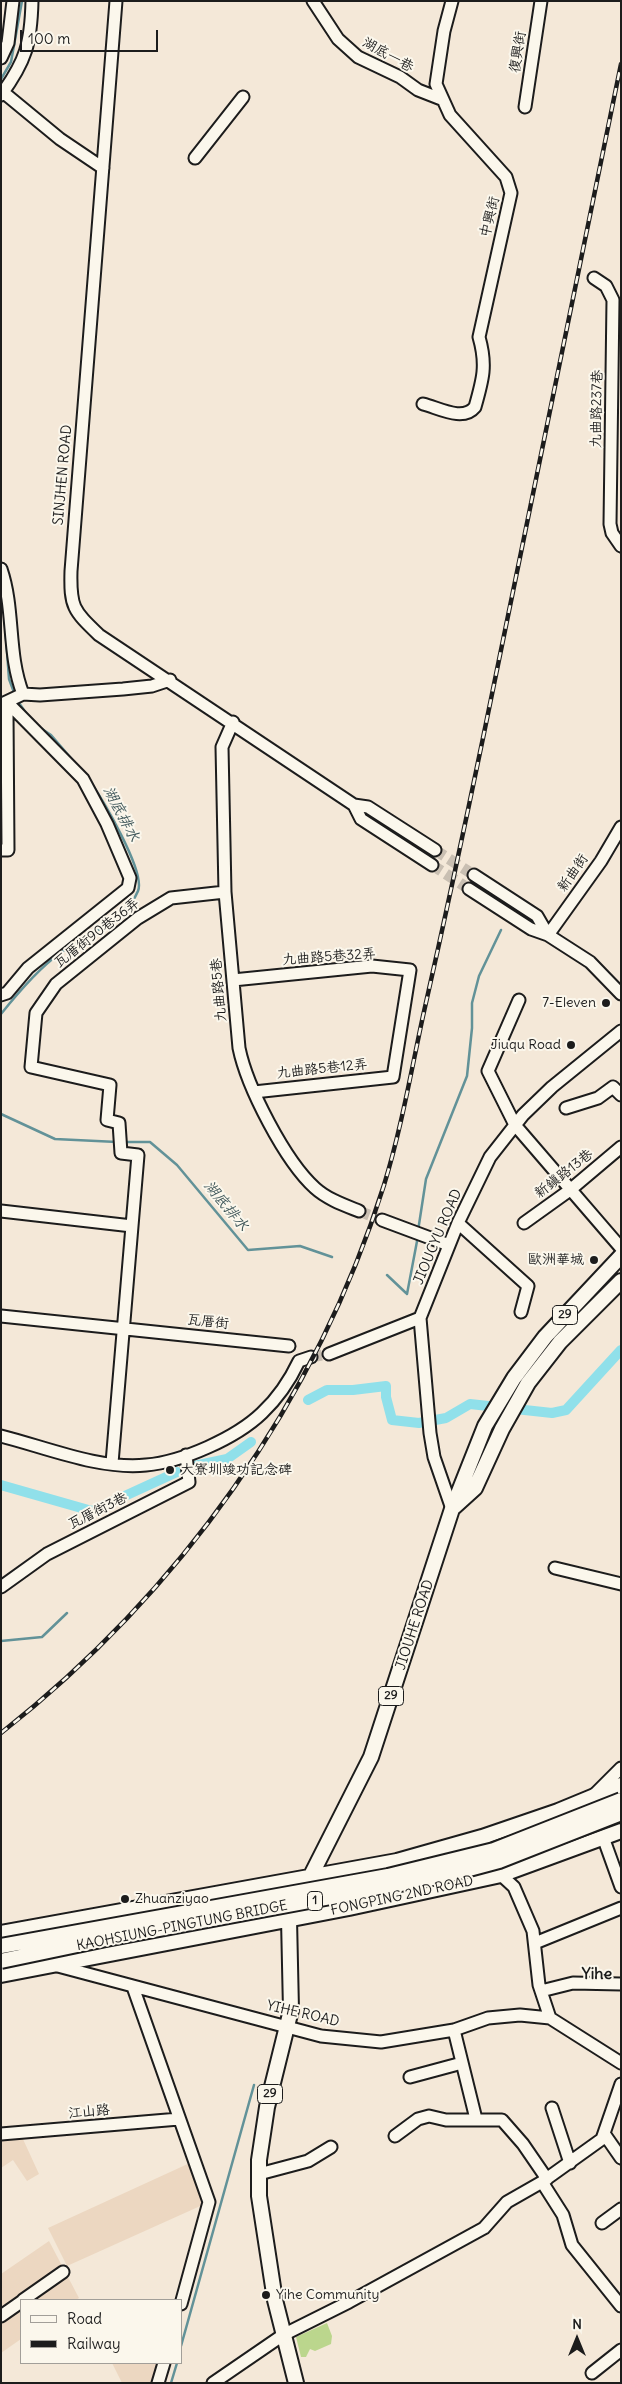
<!DOCTYPE html>
<html>
<head>
<meta charset="utf-8">
<style>
	body { margin:0 }
	#map { position:relative; width:622px; height:2384px; overflow:hidden; background:#f4e8d8; font-family:Delius,sans-serif }
	canvas { display:block }
	.frame { position:absolute; inset:0; border:2px solid #1c1c1c; pointer-events:none }
	.legend { position:absolute; left:20px; top:2299px; width:162px; height:65px; box-sizing:border-box; background:#fbf7ec; border:1px solid #a29f99; margin:0; padding:6px 9px; list-style:none; font-size:15px; color:#1c1c1c }
	.legend li { display:flex; align-items:center; gap:10px; height:25px }
	.legend b { width:25px; border:1px solid #a29f99 }
	.north { position:absolute; left:552px; top:2314px; width:50px; height:50px; -webkit-text-stroke:4px #fbf7ec; paint-order:stroke; rotate:0deg; font-size:14px; font-weight:700; line-height:20px; text-align:center; color:#1c1c1c }
	.north::after { content:''; display:block; margin:auto; width:18px; height:22px; background:#1c1c1c; clip-path:polygon(50% 0,100% 100%,50% 72%,0 100%) }
	.scale { position:absolute; left:20px; top:30px; width:138px; height:22px; box-sizing:border-box; border:2px solid #1c1c1c; border-top:0; padding-left:6px; font-size:15px; line-height:18px; white-space:nowrap; color:#1c1c1c; -webkit-text-stroke:4px #fbf7ec; paint-order:stroke }
</style>
</head>
<body>
<div id="map">
<canvas width="622" height="2384"></canvas>
<div class="frame"></div>
<ul class="legend">
<li><b style="height:6px;background:#fbf7ec"></b>Road</li>
<li><b style="height:6px;background:#1c1c1c"></b>Railway</li>
</ul>
<div class="north">N</div>
<div class="scale">100 m</div>
</div>
<script>
const g = document.querySelector('canvas').getContext('2d');
g.lineJoin = 'round';
function fillPath(path, color) { g.fillStyle = color; g.fill(path, 'evenodd'); }
function strokePath(path, color, width, dash) { g.strokeStyle = color; g.lineWidth = width; g.lineCap = dash ? 'butt' : 'round'; g.setLineDash(dash || []); g.stroke(path); }
function drawText(font, color, halo, rows, align = 'center') {
  g.font = font + ' Delius,"LXGW WenKai TC",sans-serif'; g.lineWidth = 4; g.setLineDash([]); g.textBaseline = 'middle'; g.strokeStyle = halo; g.fillStyle = color; for (const [text, x, y, turn = 0] of rows) {
    g.save(); g.translate(x, y); g.rotate((+turn || 0) * Math.PI / 180); g.textAlign = isNaN(turn) ? turn : align; if (halo) g.strokeText(text, 0, 0); g.fillText(text, 0, 0); g.restore();
  }
}
const built = new Path2D(`
	M22,2137L39,2174L27,2181L13,2160L1,2168V2138Z
	M192,2162L207,2203L67,2266L48,2228Z
	M49,2241L79,2298L76,2300H21V2339L1,2353V2274Z
	M112,2363H163L157,2383H122Z`);
const green = new Path2D(`
	M327,2323L332,2336L331,2344L315,2351L310,2349L306,2357H301L296,2337Z`);
const stream = new Path2D(`
	M1,79L11,62L22,1
	M4,611L9,679L15,695
	M17,700L28,716
	M39,727L51,735L82,771
	M1,1014C17,994 38,969 59,954C82,938 128,918 138,891C146,872 102,799 90,781
	M1,1114L55,1139L117,1142
	M125,1142H150L177,1165L248,1250L300,1246L332,1257
	M418,1231L426,1179L467,1076L472,1028V1003L479,976L501,930
	M387,1275L406,1293
	M407,1294L418,1236
	M1,1641L42,1637L67,1613
	M181,2346L254,2085
	M171,2383L177,2363`);
const canal = new Path2D(`
	M308,1400L327,1390H353L386,1386V1397L392,1420L419,1423L446,1418L470,1404L552,1413L566,1410L621,1350
	M194,1466L227,1459L251,1442
	M1,1485L92,1511L177,1472`);
const minorTunnel = new Path2D(`
	M435,850L474,875
	M432,865L469,889
	M359,1211L382,1220
	M311,1357L329,1354`);
const minor = new Path2D(`
	M116,1L71,571C70,607 73,610 99,635L354,805L368,807L435,850
	M313,1L338,39L358,57L400,77L418,90L441,99
	M1,58L8,43L13,1
	M3,92L60,139L103,168
	M1,95C26,61 31,43 32,1
	M525,107L541,1
	M195,158L243,97
	M594,278L606,286L613,300L610,524L612,533L621,546
	M423,404C439,408 463,422 475,407C483,379 487,365 479,337L511,193L506,177L450,115L436,84L444,31L452,1
	M1,569C15,610 7,653 23,694
	M233,722L222,747L225,892L239,1048C247,1087 285,1161 315,1188C327,1199 344,1205 359,1211
	M354,805L361,819L432,865
	M1,850H8L7,713L4,703L23,694L40,695L123,689L152,686L170,680
	M474,875L537,916L548,935
	M469,889L531,929L548,935L590,962L621,994
	M548,935L601,861L621,827
	M233,980L372,966L410,970L393,1077L254,1092
	M1,995L7,993L28,968L128,888L130,878L107,824L83,779L8,703
	M519,1000L488,1071L515,1125L621,1248
	M566,1108L598,1098L613,1087L621,1095
	M1,1211L132,1226
	M382,1220L449,1245
	M458,1223L528,1286L521,1312
	M524,1223L570,1190L621,1147
	M1,1316L289,1346
	M329,1354L420,1318
	M1,1436C45,1447 100,1470 146,1465C182,1462 236,1438 262,1413C278,1398 290,1380 299,1361L311,1357
	M112,1463L138,1155L121,1153L119,1123L107,1120L110,1085L31,1067L36,1013L56,984L138,918L171,898L225,892
	M452,1509L434,1457L430,1433L420,1318L458,1223L490,1157L523,1115L552,1087L621,1031
	M555,1568L621,1584
	M1,1587L47,1554L189,1482L186,1455
	M594,1795L621,1768
	M482,1837L501,1875L514,1887L533,1931L539,1985L550,2018
	M603,1837L621,1887
	M535,1943L621,1908
	M54,1965L321,2036L381,2042L454,2030L488,2018L520,2015L550,2018L621,2063
	M133,1987L209,2202L181,2304
	M541,1991L573,1983L621,1984
	M454,2030L476,2119
	M410,2077L462,2063
	M552,2108L570,2163
	M1,2134L179,2119
	M605,2135L621,2158
	M395,2136L418,2119L429,2116L446,2120H502L523,2144L547,2179
	M259,2174L308,2161L331,2147
	M542,2182L563,2215L572,2245L621,2306
	M602,2223L621,2209
	M23,2300L63,2272
	M1,2316L21,2302
	M592,2373L621,2350
	M158,2383L164,2363
	M213,2383L283,2335L349,2302L484,2228L507,2202L542,2182L602,2139L621,2084`);
const major = new Path2D(`
	M454,1507L475,1488L502,1429L528,1383L560,1342L621,1281
	M1,1933L397,1861L482,1837L558,1811L621,1785
	M1,1975L349,1908L501,1875L621,1831
	M296,2383L275,2300L259,2196V2160L267,2107L291,2010L289,1919L371,1757L452,1509L485,1426L514,1378L545,1337L621,1256`);
const rail = new Path2D(`
	M1,1733C179,1593 316,1402 384,1185C401,1130 411,1072 423,1016C444,923 464,830 483,738C529,513 575,288 621,64`);
const majorBridge = new Path2D(`
	M1,1946L388,1876L494,1850L621,1800
	M1,1961L106,1939L443,1876L499,1861L621,1813`);
const markers = [
	[606,1003,5,"#1c1c1c"],
	[571,1045,5,"#1c1c1c"],
	[594,1260,5,"#1c1c1c"],
	[170,1470,5,"#1c1c1c"],
	[125,1899,5,"#1c1c1c"],
	[266,2295,5,"#1c1c1c"]
];
const shields = [
	[565,1315,25],
	[391,1696,25],
	[315,1901,15],
	[270,2094,25]
];
const shieldNames = [
	["29",565,1315],
	["29",391,1696],
	["1",315,1901],
	["29",270,2094]
];
const streetNames = [
	["復興街",518,52,-81],
	["湖底一巷",388,55,29],
	["中興街",490,217,-76],
	["九曲路237巷",597,409,-89],
	["SINJHEN ROAD",63,475,-85],
	["新曲街",573,873,-55],
	["瓦厝街90巷36弄",97,933,-38],
	["九曲路5巷32弄",329,957,-4],
	["九曲路5巷",219,990,-95],
	["九曲路5巷12弄",322,1069,-6],
	["新鎮路13巷",564,1174,-38],
	["JIOUCYU ROAD",438,1237,-67],
	["瓦厝街",208,1322,6],
	["瓦厝街3巷",98,1511,-27],
	["JIOUHE ROAD",415,1625,-72],
	["FONGPING 2ND ROAD",402,1896,-12],
	["KAOHSIUNG-PINGTUNG BRIDGE",182,1926,-11],
	["YIHE ROAD",303,2014,13],
	["江山路",89,2112,-5]
];
const poiNames = [
	["7-Eleven",596,1003],
	["Jiuqu Road",561,1045],
	["歐洲華城",584,1260],
	["大寮圳竣功記念碑",180,1470,"left"],
	["Zhuanziyao",135,1899,"left"],
	["Yihe Community",276,2295,"left"]
];
const waterNames = [
	["湖底排水",121,814,62],
	["湖底排水",226,1206,50]
];
const quarterNames = [
	["Yihe",597,1974]
];
fillPath(built, '#ecd7c1');
fillPath(green, '#bbd68d');
strokePath(stream, '#629298', 2.5);
strokePath(canal, '#90e0ea', 10);
strokePath(minorTunnel, '#c9bfb2', 11, [11, 5.5]);
strokePath(minor, '#1c1c1c', 15);
strokePath(major, '#1c1c1c', 18);
strokePath(minor, '#fbf7ec', 11);
strokePath(major, '#fbf7ec', 14);
strokePath(rail, '#1c1c1c', 4.5);
strokePath(rail, '#fbf7ec', 2.5, [8]);
strokePath(majorBridge, '#1c1c1c', 18, []);
strokePath(majorBridge, '#fbf7ec', 14);
for (const [x, y, r, color] of markers) { const dot = new Path2D(); dot.arc(x, y, r, 0, 2 * Math.PI); g.fillStyle = color; g.fill(dot); strokePath(dot, '#fbf7ec', 2); }
for (const [x, y, w] of shields) { const box = new Path2D(); box.roundRect(x - w / 2, y - 9.5, w, 19, 4); g.fillStyle = '#fbf7ec'; g.fill(box); strokePath(box, '#1c1c1c', 1); }
drawText('bold 12px', '#1c1c1c', null, shieldNames);
drawText('14px', '#1c1c1c', '#fbf7ec', streetNames);
drawText('14px', '#1c1c1c', '#fbf7ec', poiNames, 'right');
drawText('italic 15px', '#3f575a', '#fbf7ec', waterNames);
drawText('bold 16px', '#1c1c1c', '#fbf7ec', quarterNames);
</script>
</body>
</html>
